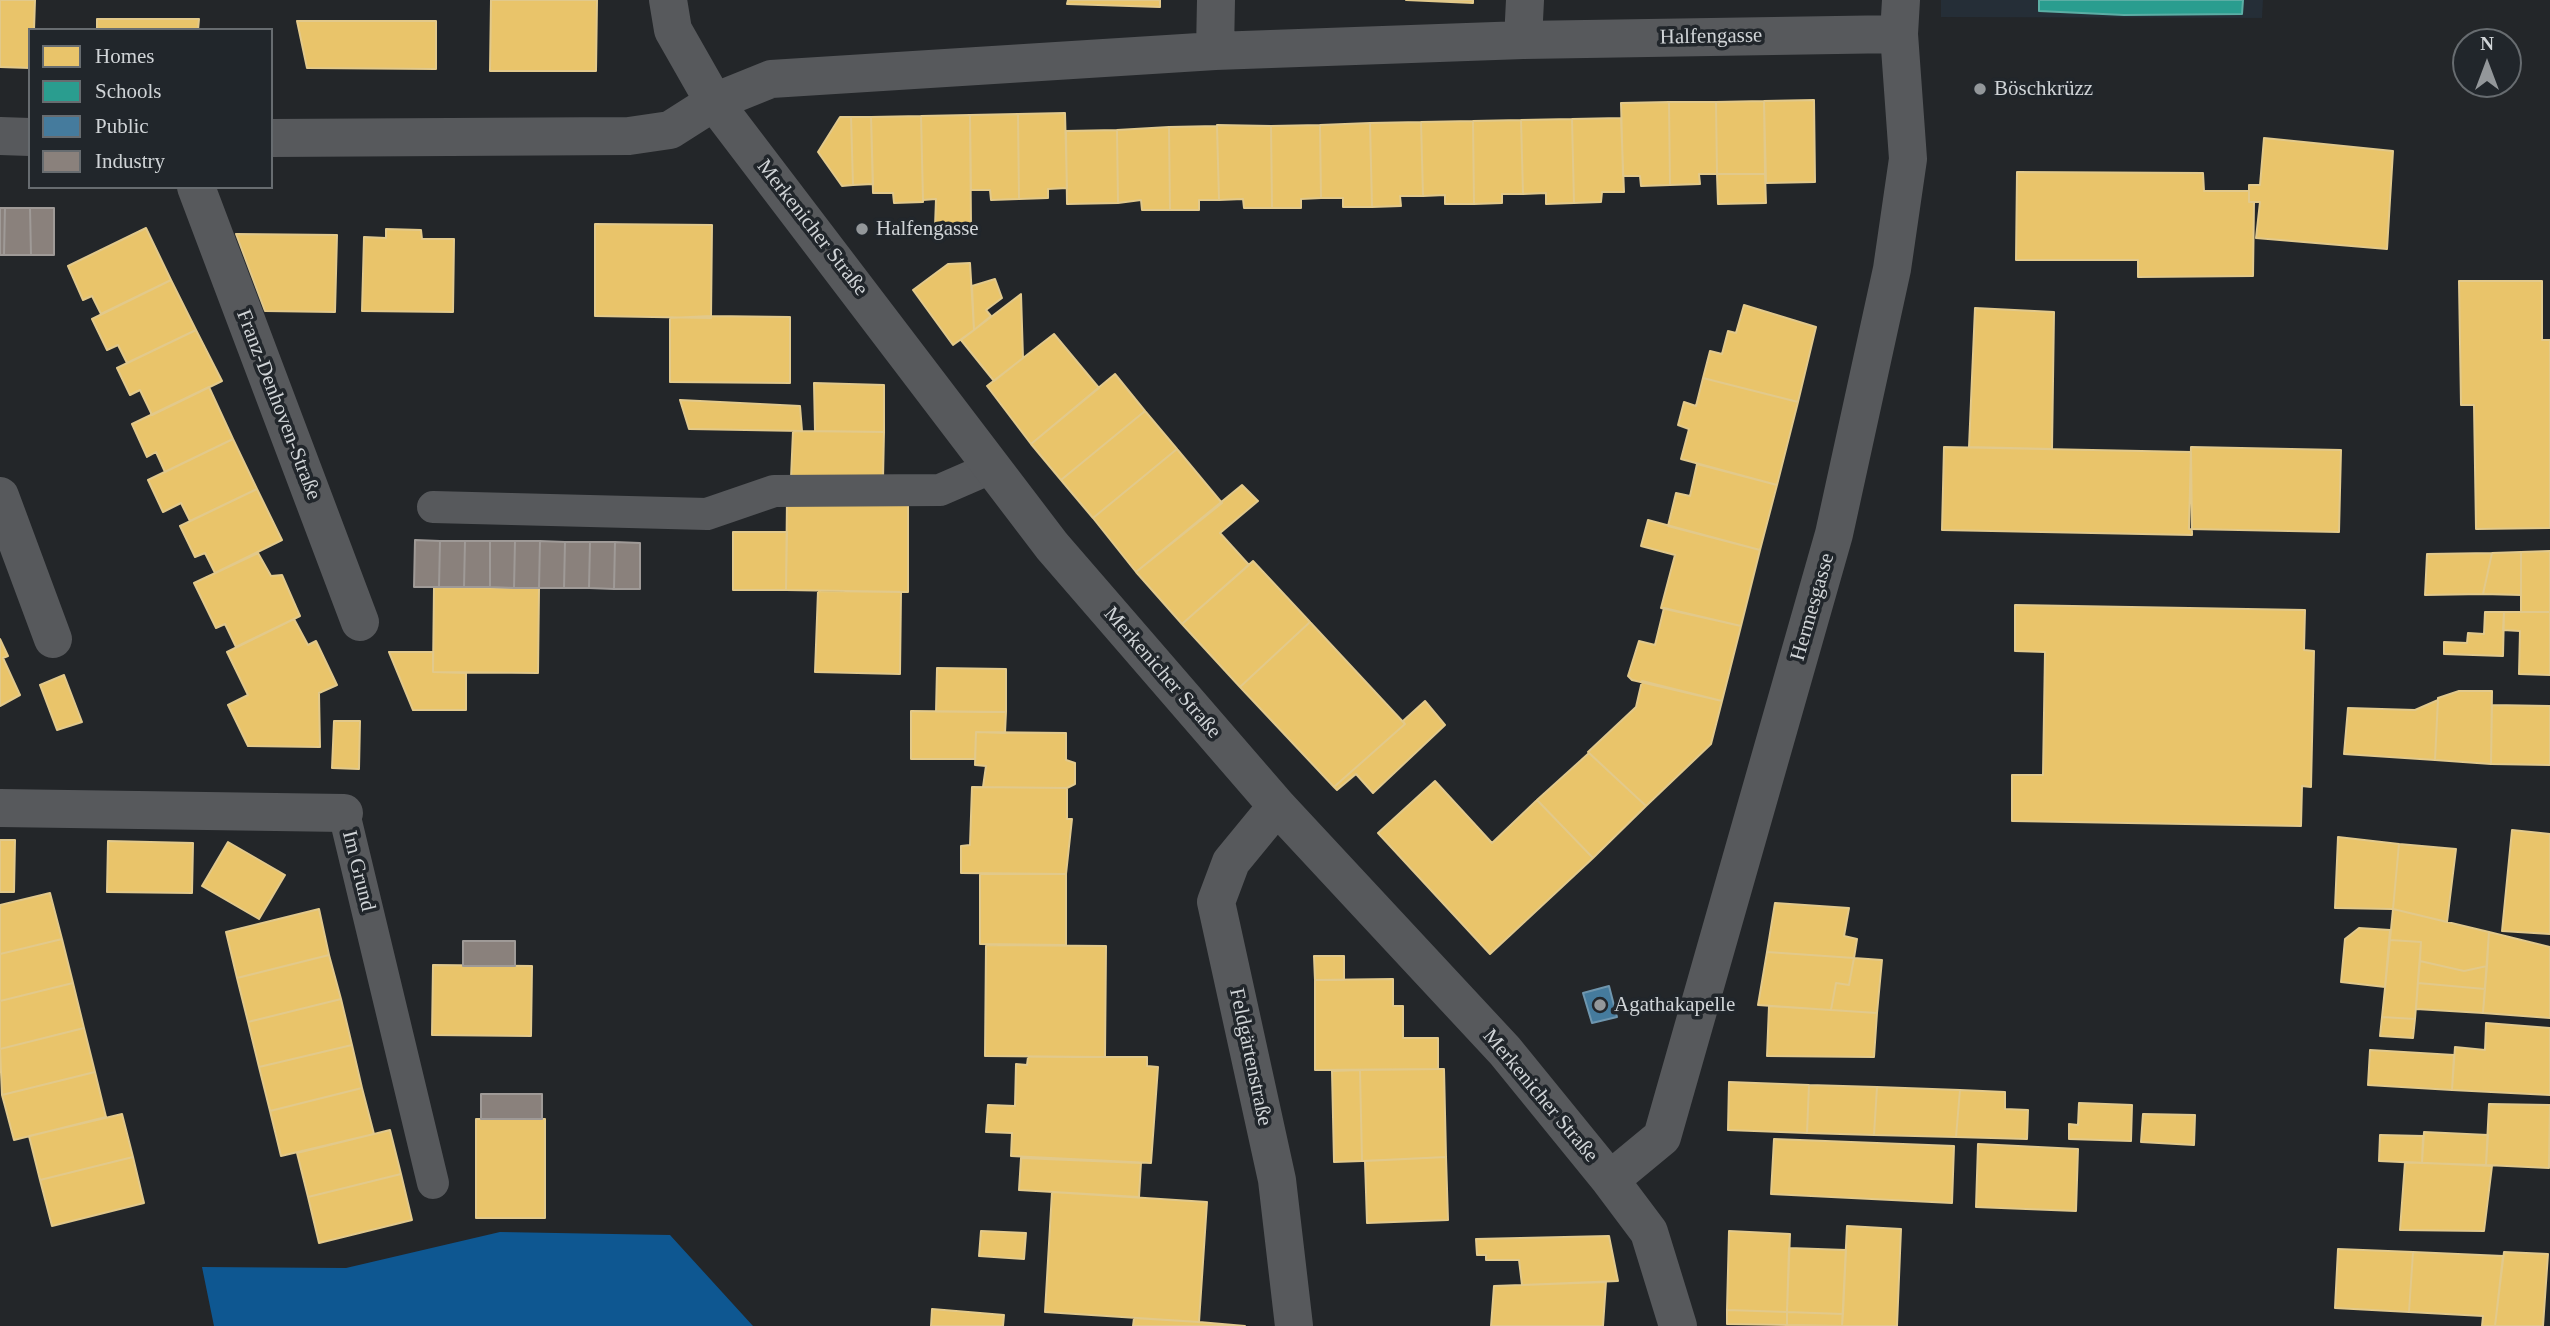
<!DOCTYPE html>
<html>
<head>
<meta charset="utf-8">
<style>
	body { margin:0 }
	#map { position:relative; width:2550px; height:1326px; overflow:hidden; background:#232629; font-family:Georgia,serif }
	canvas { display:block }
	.legend { position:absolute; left:28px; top:28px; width:245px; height:161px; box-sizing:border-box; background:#21262b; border:2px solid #676c70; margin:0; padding:9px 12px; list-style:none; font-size:21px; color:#d0d4d7 }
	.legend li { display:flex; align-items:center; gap:14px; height:35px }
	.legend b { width:35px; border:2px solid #676c70 }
	.north { position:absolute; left:2452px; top:28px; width:70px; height:70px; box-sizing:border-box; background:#21262b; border:2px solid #676c70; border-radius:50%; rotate:0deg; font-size:19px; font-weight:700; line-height:28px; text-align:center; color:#d0d4d7 }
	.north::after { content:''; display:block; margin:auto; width:24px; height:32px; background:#93979a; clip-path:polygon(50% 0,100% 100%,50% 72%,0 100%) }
</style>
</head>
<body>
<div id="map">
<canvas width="2550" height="1326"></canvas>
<ul class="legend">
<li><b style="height:19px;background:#e9c46a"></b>Homes</li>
<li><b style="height:19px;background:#2a9d8f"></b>Schools</li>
<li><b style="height:19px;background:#457b9d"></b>Public</li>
<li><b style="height:19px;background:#8a817c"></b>Industry</li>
</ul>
<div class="north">N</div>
</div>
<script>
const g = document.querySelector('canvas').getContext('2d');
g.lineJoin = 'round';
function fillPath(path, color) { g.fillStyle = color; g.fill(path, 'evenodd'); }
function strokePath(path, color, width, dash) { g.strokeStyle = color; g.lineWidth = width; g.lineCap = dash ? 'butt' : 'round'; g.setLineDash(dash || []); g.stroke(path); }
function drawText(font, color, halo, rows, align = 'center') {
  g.font = font + ' Georgia,serif'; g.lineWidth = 7; g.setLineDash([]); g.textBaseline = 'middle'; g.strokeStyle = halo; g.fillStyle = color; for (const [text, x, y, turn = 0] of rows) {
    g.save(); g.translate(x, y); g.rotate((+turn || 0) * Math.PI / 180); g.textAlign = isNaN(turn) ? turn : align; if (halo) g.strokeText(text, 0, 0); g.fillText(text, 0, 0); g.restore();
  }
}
const built = new Path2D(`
	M1941,0H2263L2262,18L1941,17Z`);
const forest = new Path2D(`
	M500,1232L670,1235L753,1326H214L202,1267L346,1268Z`);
const homes = new Path2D(`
	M0,0H35L34,30H30V68L0,67Z
	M491,0H597L596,71H490Z
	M1068,0H1160V7L1067,4Z
	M1406,0H1473V3Z
	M97,19H199L198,30H97Z
	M297,21H436V69L307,68Z
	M1814,100L1815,182L1766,183L1764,101Z
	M1764,101L1765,174H1717L1716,102Z
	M1669,102L1670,185L1641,186L1640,176H1623L1621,103Z
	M1669,102H1716L1717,174H1699L1700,184L1670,185Z
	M1065,113L1067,188L1048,189V198L1019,199L1018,114Z
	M1018,114L1019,199L991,200L990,190H971L970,115Z
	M970,115L971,227H935L936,199L923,200L921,116Z
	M921,116L923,202L894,203L893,193H873L871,117Z
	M840,117H851L853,185L842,186L818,152Z
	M851,117H871L873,184L853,185Z
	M1621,118L1624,192H1602L1601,202L1574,203L1572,119Z
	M1572,119L1574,203L1546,204V193L1523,194L1521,120Z
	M1521,120L1523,194H1502V203L1474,204L1473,121Z
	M1473,121L1474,204H1445V195L1423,196L1421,122Z
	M1421,122L1423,196H1400L1401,206L1372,207L1370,123Z
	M1370,123L1372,207H1343V198H1321L1320,125Z
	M1217,125L1271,126L1272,208H1244L1243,199L1219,200Z
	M1320,125L1321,198L1301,199V208H1272L1271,126Z
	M1217,126L1219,200H1199V210H1170L1169,127Z
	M1169,127L1170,210H1142L1141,200L1118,203L1117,130Z
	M1117,130L1118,203L1067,204L1066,131Z
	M2264,138L2393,151L2387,249L2256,238L2260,202H2249V185H2260Z
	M2017,172L2203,173L2204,191H2249V202H2254L2253,276L2138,277V260H2016Z
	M1717,174H1765L1766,203L1718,204Z
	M595,224L712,225L711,318L595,316Z
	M146,228L171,280L101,314L92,296L83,300L68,266Z
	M386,229L421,230L422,239H454L453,312L362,311L364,237L386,238Z
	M236,234L337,235L335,312L265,311Z
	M970,263L974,330L953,345L913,290L948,264Z
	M995,279L1002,298L986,310L991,316L974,330L972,286Z
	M171,280L196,330L127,363L118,345L107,350L92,319Z
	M2459,281H2542V340H2550V528L2476,529L2474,405H2461Z
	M1021,294L1023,358L994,381L961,340Z
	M1744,305L1816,327L1798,402L1703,378L1710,351L1722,354L1728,331L1736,333Z
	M1975,308L2054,312L2052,449L1969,447Z
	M711,316L790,317V383L670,382V318Z
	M196,330L222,381L152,415L140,390L130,395L117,368Z
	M1054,334L1099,388L1031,444L987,386Z
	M1115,374L1145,411L1061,480L1031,444Z
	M1703,378L1798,402L1777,485L1681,459L1689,429L1678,425L1684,402L1696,406Z
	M814,383L884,385V432L815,431Z
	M209,387L233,439L165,472L156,452L147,457L132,424Z
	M680,400L800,406L802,431L689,429Z
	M1145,411L1177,449L1093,518L1061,480Z
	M793,431L884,432L883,479L791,478Z
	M233,439L257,489L190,521L181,503L163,512L148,480Z
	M1944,447L2191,452L2192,535L1942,530Z
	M2191,447L2341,450L2339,532L2189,529Z
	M1177,449L1222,503L1136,572L1093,518Z
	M1697,464L1777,485L1760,550L1668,526L1676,493L1690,496Z
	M1242,485L1258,501L1220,533L1249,565L1182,624L1136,572Z
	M257,489L282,540L215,573L205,553L195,557L180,526Z
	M787,498L908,499V592L786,590Z
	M1648,520L1760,550L1741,626L1661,608L1675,555L1641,546Z
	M733,532H787L786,590H733Z
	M2550,551V612H2521V552Z
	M2521,552V595L2483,594L2492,553Z
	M258,553L271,576L282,575L300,616L236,647L225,624L216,628L194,583Z
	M2492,553L2483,594L2425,595L2427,554Z
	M1253,561L1310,622L1240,687L1182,624Z
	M434,587L539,588L538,673L433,672Z
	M818,591L901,592L900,674L815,672Z
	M2015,605L2305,610L2304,650L2314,651L2311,787L2302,786L2301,826L2012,821V775H2043L2045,652L2015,651Z
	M1664,608L1741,626L1722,701L1632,680L1628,676L1639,641L1655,645Z
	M2485,612H2504L2503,656L2444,654V642L2467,643L2468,633L2484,634Z
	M2504,612H2550V675L2519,674L2520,631L2503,630Z
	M294,619L308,645L316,641L337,685L319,693L320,747L248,746L228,705L248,695L227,652Z
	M1310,622L1405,724L1334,787L1240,687Z
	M0,639L8,656L3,658L20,695L0,706Z
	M389,652H433V672L466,673V710H413Z
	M937,668L1006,669V712H936Z
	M64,675L82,722L57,730L40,685Z
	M1642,681L1722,701L1711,744L1646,806L1588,752L1636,707Z
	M2459,691H2492L2491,764L2435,760L2438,698Z
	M2438,700L2435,760L2344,754L2348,708L2415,710Z
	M1425,701L1445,725L1373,793L1356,774L1337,790L1334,787L1405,724L1403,721Z
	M2492,705L2550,706V765L2491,764Z
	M911,711L1006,712L1005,733L976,732L975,759H911Z
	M334,721H360L359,769L332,768Z
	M976,732L1066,733V760L1075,763V784L1067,788L983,787L986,766L975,765Z
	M1589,753L1646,806L1593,858L1537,800Z
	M1435,781L1492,843L1537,800L1593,858L1490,954L1378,833Z
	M972,787L1067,788V819H1072L1066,874L961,873V846L970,845Z
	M2512,830L2550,834V934L2502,931Z
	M2338,837L2399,844L2393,909L2335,908Z
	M0,840H15L14,892H0Z
	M108,841L193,843L192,893L107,892Z
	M228,842L285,875L259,919L202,886Z
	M2399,844L2456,849L2447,922L2393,909Z
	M980,874H1066V945L980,944Z
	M50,893L62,939L0,954V905Z
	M1775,903L1849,908L1844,936L1857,939L1854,958L1767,952Z
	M319,909L329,955L237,978L226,932Z
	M2393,909L2489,932L2487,966L2464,971L2420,961L2421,942L2390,940Z
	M2359,928L2390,930L2385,987L2341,982L2345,939Z
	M2489,932L2550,947V1018L2483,1013Z
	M62,939L73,983L0,1001V954Z
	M2390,940L2421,942L2415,1019L2382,1017Z
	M986,945L1106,946L1105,1057L985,1056Z
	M1767,952L1854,958L1849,985L1836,983L1831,1010L1758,1005Z
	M329,955L341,999L248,1022L237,978Z
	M1314,956H1344V980H1315Z
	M1854,958L1882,960L1877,1013L1831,1010L1836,983L1849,985Z
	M2420,961L2464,971L2487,966L2485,989L2418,983Z
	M433,965L532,966L531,1036L432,1035Z
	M1393,979V1006H1403V1038H1438V1069L1315,1070V980Z
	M73,983L84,1028L0,1049V1001Z
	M2418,983L2485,989L2483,1013L2416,1009Z
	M341,999L352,1045L259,1067L248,1022Z
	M1769,1006L1877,1013L1874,1057L1767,1056Z
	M2382,1017L2415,1019L2413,1038L2380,1036Z
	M2486,1023L2550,1028V1095L2452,1090L2455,1047L2485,1050Z
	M84,1028L95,1072L2,1095L0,1049Z
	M352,1045L362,1088L270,1111L259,1067Z
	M2370,1050L2454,1055L2452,1090L2368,1085Z
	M1028,1057H1147V1066L1158,1067L1151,1163L1011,1156L1012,1133L986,1132L988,1105L1015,1106L1016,1064L1027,1065Z
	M1438,1069H1444L1446,1157L1362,1161L1360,1070Z
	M1360,1070L1362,1161L1334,1162L1332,1071Z
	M95,1072L106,1117L14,1140L2,1095Z
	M1729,1082L1809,1085L1807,1133L1728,1130Z
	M1809,1085L1877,1087L1874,1135L1807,1133Z
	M1877,1087L1960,1090L1956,1137L1874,1135Z
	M362,1088L374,1134L281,1156L270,1111Z
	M1960,1090L2005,1092V1109L2028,1110L2027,1139L1956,1137Z
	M2079,1103L2132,1105L2131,1141L2069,1139V1124L2078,1125Z
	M2489,1104L2550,1105L2549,1168L2486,1165Z
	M122,1114L133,1157L40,1180L29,1136Z
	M2143,1114L2195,1115L2194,1145L2141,1142Z
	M476,1119H545V1218H476Z
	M390,1130L401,1174L308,1197L297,1153Z
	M2424,1132L2488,1135L2486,1165L2422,1163Z
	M2380,1135L2423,1136L2422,1163L2379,1161Z
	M1774,1139L1954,1146L1952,1203L1771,1194Z
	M1978,1144L2078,1149L2076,1211L1976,1207Z
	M133,1157L144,1203L52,1226L40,1180Z
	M1446,1157L1448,1220L1367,1223L1365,1161Z
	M1021,1158L1141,1163L1139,1197L1019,1190Z
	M2405,1162L2492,1166L2484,1231L2400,1230Z
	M401,1174L412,1220L319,1243L308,1197Z
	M1052,1192L1207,1202L1199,1322L1045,1312Z
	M1847,1226L1901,1229L1897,1326H1842Z
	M981,1231L1026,1233L1024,1259L979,1256Z
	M1729,1231L1790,1234L1787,1312L1727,1310Z
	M1609,1236L1618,1281L1522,1285L1519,1260H1486V1255H1477L1476,1239Z
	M1789,1248L1846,1250L1843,1314L1787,1312Z
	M2338,1249L2413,1252L2409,1312L2335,1308Z
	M2413,1252L2503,1256L2495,1326H2482L2483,1316L2409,1312Z
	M2504,1252L2548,1254L2543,1326H2495Z
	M1606,1282L1603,1326H1491L1494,1286Z
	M932,1309L1004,1315L1003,1326H931Z
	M1727,1310L1787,1312V1325L1727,1324Z
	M1787,1312L1843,1314L1842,1326L1787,1325Z
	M1134,1318L1199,1322L1245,1326H1133Z`);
const schools = new Path2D(`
	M2039,0H2243L2242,14L2124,15L2039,11Z`);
const public = new Path2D(`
	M1609,986L1617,1017L1592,1023L1583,993Z`);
const industry = new Path2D(`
	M0,208H5L4,255H0Z
	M5,208H30L31,255H4Z
	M30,208H54V255H31Z
	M415,540L440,541L439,587H414Z
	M440,541H465L464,587H439Z
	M465,541H490V587H464Z
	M490,541H515L514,588L490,587Z
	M515,541H540L539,588H514Z
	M540,541L565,542L564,588H539Z
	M565,542H590L589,588H564Z
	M590,542H615L614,589L589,588Z
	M615,542L640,543V589H614Z
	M463,941H515V966H463Z
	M481,1094H542V1119H481Z`);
const lane = new Path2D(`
	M433,507L707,514L774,491L940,490L993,467
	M344,813L433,1183`);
const street = new Path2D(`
	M668,0L673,30L714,102L1052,546L1277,806L1505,1051L1610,1180L1649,1232L1678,1326
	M1523,40L1525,0
	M1215,51L1216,0
	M0,136L30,137
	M271,138L629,136L670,130L714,102L771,79L1215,51L1523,40L1899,34
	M196,187L360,622
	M0,496L53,639
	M1277,806L1231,862L1216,902L1277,1180L1294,1326
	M0,808L344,813
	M1610,1180L1662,1137L1834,534L1892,269L1908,159L1899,34L1901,0`);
const markers = [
	[1980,89,7,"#93979a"],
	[862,229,7,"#93979a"],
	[1600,1005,7,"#93979a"]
];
const streetNames = [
	["Halfengasse",1711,37,-1],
	["Merkenicher Straße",812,228,52],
	["Franz-Denhoven-Straße",278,405,69],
	["Hermesgasse",1813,607,-74],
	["Merkenicher Straße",1162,673,49],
	["Im Grund",358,871,76],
	["Feldgärtenstraße",1250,1057,78],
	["Merkenicher Straße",1540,1096,50]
];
const poiNames = [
	["Böschkrüzz",1994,89],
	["Halfengasse",876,229],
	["Agathakapelle",1614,1005]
];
fillPath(built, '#252e37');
fillPath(forest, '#0e5791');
fillPath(homes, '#e9c46a');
strokePath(homes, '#e2c98b', 2);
fillPath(schools, '#2a9d8f');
strokePath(schools, '#5caea5', 2);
fillPath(public, '#457b9d');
strokePath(public, '#6f96ae', 2);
fillPath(industry, '#8a817c');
strokePath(industry, '#9f9a97', 2);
strokePath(lane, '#57595c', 32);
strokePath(street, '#57595c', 38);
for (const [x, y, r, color] of markers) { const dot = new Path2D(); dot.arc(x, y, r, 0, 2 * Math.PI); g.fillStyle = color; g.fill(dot); strokePath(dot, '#21262b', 2.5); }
drawText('21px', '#d0d4d7', '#21262b', streetNames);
drawText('21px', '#d0d4d7', '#21262b', poiNames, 'left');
</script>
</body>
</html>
